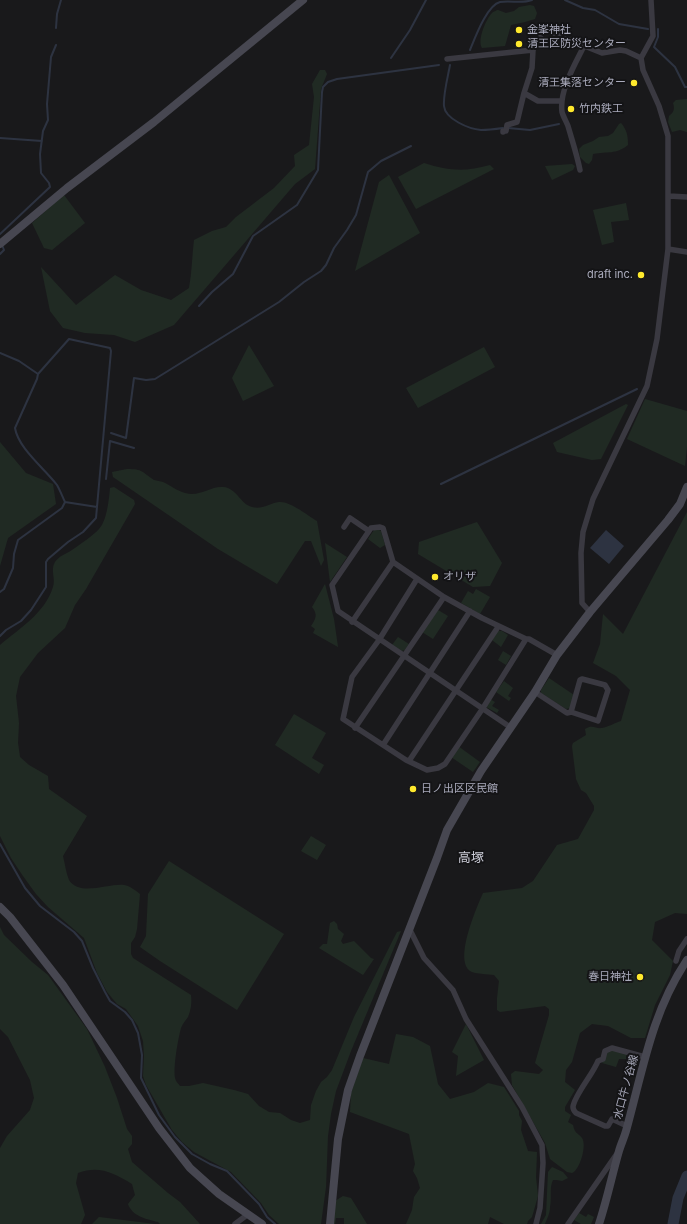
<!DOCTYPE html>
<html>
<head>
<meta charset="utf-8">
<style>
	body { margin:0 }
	canvas { display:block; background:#19191b }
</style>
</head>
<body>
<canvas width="687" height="1224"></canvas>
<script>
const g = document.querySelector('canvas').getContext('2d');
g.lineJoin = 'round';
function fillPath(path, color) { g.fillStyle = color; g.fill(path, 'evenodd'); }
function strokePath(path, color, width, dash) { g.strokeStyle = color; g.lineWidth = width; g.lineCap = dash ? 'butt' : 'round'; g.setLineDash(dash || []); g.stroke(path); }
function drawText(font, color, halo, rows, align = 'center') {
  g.font = font + ' Inter,"Noto Sans JP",sans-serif'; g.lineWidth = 4; g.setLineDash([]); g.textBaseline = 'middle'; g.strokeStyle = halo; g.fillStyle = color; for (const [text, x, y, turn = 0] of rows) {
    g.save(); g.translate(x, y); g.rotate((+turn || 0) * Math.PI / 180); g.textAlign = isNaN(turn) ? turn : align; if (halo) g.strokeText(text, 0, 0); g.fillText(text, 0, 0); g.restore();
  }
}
const green = new Path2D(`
	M530,5L534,6L537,13L535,19L525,22L511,25L505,46L482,48C477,40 486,19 492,13C493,12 497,10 498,10L506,13L514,11L519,7Z
	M320,70H325L327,74L321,89L315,169L295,184L174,325L135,342L114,335L85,333L63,328L50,311L41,267L76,305L115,275L141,290L171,300L189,288C192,272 192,256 194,240L212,231L226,227L236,217L274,188L295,166L294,155L309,145L314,97L312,84Z
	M687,99V132L680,130L672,132L668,122L669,116C674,112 675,109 673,103L676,100Z
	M621,123C627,130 628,136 628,145C615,155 608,151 593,154L592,160L589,164L586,163L580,157L579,149L583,145L593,141L599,137L608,136L613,133L619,124Z
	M424,163C449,171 465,172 490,165L494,169L416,209L398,177Z
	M572,164L575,166L573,170L552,180L545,166Z
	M389,175L420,233L355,271L379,182Z
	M64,195L85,223L52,250L44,248L32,223Z
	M626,203L629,220L611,222L614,242L602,245L593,210Z
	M249,345L274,386L243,401L232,378Z
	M484,347L495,367L418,408L406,388Z
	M645,399L687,411V447L685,466L627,439Z
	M626,404L628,405L601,459L592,460L557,452L553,443Z
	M0,442L26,473L53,484L56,504L8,538L0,566Z
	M127,469C143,469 142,472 154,480C157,481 160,481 163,482C170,485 177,491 185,493C201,497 210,486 223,487C237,488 240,504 252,507C262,510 270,503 279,502C290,501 307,515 317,521L324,560L321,566L311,541H305L277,584L218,549L113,477L112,472Z
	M114,487L134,500L135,504L86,589L75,605L65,628L38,653L20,677L16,696L19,723L18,743L20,757L29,765L48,776L49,789L87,816L63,856C65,864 66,873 69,880C79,897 110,883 124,885C130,886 135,890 140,894L137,929L135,937L131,943V954L133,958L191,995C192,1002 191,1010 188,1017C186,1020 183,1023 181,1028C178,1039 173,1067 175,1078C176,1082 178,1083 180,1086H189L203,1083L234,1090L248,1094L259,1106L269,1112L280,1113L291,1120L300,1123L310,1120L311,1105L316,1091L321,1082L327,1077L332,1070L354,1017L397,932L401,931L351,1051L336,1091L331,1114L328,1136L326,1187L321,1224H279L269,1215L261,1203L231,1172L194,1152L182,1142L172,1130L146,1085L143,1076L144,1056L143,1041L138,1026L126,1009L117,1004L107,992L97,973L84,938L48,907L36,894L23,876L11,858L0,836V645C20,628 45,613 53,587C56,579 50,570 55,562C59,556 66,554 72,550C79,545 94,535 99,529C107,521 109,499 110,488Z
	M687,512V914L675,913L655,922L652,940L673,961L670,975L655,1005L645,1038H631L608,1026L592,1024L580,1033L572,1062L566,1070L565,1082L575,1090L565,1107V1111L571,1115L568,1122L573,1125C575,1134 577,1132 582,1138C587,1145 580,1170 572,1173L567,1172L550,1159L545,1143L512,1085L511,1074L515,1071L539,1074L543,1070L535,1063L549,1015V1009L545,1006L500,1012L497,1010V998L499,981L494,975C488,974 478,974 472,972C452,963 477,907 483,893L522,888L533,881L557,845L578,839L594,810V806L586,793L581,790L576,779L572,746L573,743L586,735L585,729C593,724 595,729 602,728C608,727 615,723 621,721L630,690L616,676L593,663L600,644L603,614L623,634Z
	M477,522L502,563L490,586L473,587L418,554L419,542Z
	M374,530H379L381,531L385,545L380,548L368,539Z
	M325,543L347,557L330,582Z
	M325,584L334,619L338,647L313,633L315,629L311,626C316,619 318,614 312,607Z
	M476,589L490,597L480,614L461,603L468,591L473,594Z
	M438,610L448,616L433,639L422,632Z
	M498,631H502L508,635L501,647L492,640Z
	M398,637L409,644L405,650L402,651L392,645Z
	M503,651L511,656L506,665L498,660Z
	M549,678L574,695L571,708L566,709L541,693V690Z
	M504,681L513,688L508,696L511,698L509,701L496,692Z
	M490,699L495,702L492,706L499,710L497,713L486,707Z
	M294,714L326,733L312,758L324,765L319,774L275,745Z
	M458,746L480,762L473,772L451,757Z
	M311,836L326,845L317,860L301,851Z
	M169,861L284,934L237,1010L160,961L140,947L146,936L148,894Z
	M334,921L337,924L338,929L344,934L341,941L343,944L354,941L371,958L374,959L363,975L319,948L323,944H327L330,923Z
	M0,927L4,935L32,962L48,975L87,1029L105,1067L117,1098L127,1129L132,1136V1144L128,1149L132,1162L168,1193L180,1202L200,1224H160L158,1222C146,1219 132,1216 128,1204L135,1195L132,1184C114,1173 99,1165 78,1173L76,1183L85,1215L81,1224H0V1148L7,1136L30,1110L34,1098L30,1080L8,1037L0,1029Z
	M466,1024L484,1060L456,1076L458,1056L452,1052Z
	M396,1034L413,1037L430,1046L438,1084L450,1099L474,1092L488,1083L504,1087L519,1111V1115L522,1121L521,1130L528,1151L537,1152L536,1177L538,1196L532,1217L528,1221L527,1224H504L490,1217L488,1224H406L412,1210L414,1197L420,1188L417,1178L413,1171L415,1164L409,1134L350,1112L351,1093L363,1058L389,1064Z
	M612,1049L627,1054L626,1059H619L616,1067L602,1063L607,1052Z
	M552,1167L563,1172L568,1178L562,1181L557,1180H553C549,1188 552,1198 550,1207C550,1213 547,1219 545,1224H541L546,1215L548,1172Z
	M343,1196L351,1198L367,1224H344V1218H336L335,1224H333L335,1201Z
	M579,1213L586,1217L588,1214L594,1217L591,1224H581L574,1220Z
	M99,1217L155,1224H92Z`);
const water = new Path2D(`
	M606,530L624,546L609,564L590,548Z`);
const stream = new Path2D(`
	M565,0L583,8L595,10L619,24L648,29
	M56,28L57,14L61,0
	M658,29V37L654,47L675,67L685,87H687
	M470,50C475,38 487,5 500,2C511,0 521,4 532,0
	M391,58L410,30L426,0
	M450,65C448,76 443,95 444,106C445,119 469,129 481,130C488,130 496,129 503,128
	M508,128L530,130L559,124
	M0,138L42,141
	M0,234L50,187L49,183L41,173L40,154L43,131L48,120L47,104L51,57L56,45
	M0,254L4,250L2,245
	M199,306L212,292L233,274L253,236L297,205L318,170L322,92L323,87L328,82L337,79L439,65
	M0,353L19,361L38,374L37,379L15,428C18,448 45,469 57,485C60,490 62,496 65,502L62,508L18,540L14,554L13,568L4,589L0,592
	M111,433L126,438L134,378L146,380L155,379L279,302L304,282L321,271L326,265L334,248L347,230L356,215L368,172L381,161L411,146
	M106,479L110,441L134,448
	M441,484L637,389
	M65,502L97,507
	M0,636L6,630L21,621L31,610L46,587V562L48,559L68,542L83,532L96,518L111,351L110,348L69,339L38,374
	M0,844L25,888L40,906L74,932L82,941L93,968L105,992L110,1001L125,1012L132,1020L138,1033L142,1055L141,1078L159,1115L175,1137L192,1154L210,1164L227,1171L259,1204L267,1217L275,1224`);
const river = new Path2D(`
	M673,1224L678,1198L687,1176`);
const street = new Path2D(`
	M533,50L532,68L524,93L538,101H562
	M447,59L533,50L542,33L547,31L602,53L620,50L626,51L641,58
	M503,132V131H506L507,125L517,122L524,93
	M580,170C577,155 572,140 568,126C566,121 563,116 562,112C559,91 575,64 584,46
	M669,196L687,197
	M668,249L687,252
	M344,527L350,518L369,531
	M417,579L379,640L352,677L343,719L406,760L427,770L438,768L445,764L483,708L526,639
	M590,612L582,603L581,553L583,532L593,499L647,386L657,339L668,249V136L659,106L643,70L641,58L653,36L651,0
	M352,622L393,562
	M535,692L567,713L571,712L598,721L608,690L605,685L582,679L580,680L571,712
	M510,727L338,611L332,585L369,531L371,528L380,527L383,528L393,562L444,597L482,618L526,639H529L557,655
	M355,728L444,597
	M383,745L470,611
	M409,761L498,627
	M409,928L424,958L453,990L466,1019L522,1107L542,1145L543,1163L540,1208L536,1224
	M676,961L679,951L687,939
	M627,1126L612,1119L608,1126H605L576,1113C574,1111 573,1110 573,1107C574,1096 593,1074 598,1061L603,1059L605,1051L612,1048L645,1057
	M235,1224L247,1215
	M568,1224L616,1155`);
const secondary = new Path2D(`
	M0,244L67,188L154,122L303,0
	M0,907L10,917L63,985L159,1128L190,1168L219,1194L262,1224
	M330,1224L338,1139L348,1090L360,1056L437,858L447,830L481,771L535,692L557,655L590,612L668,520L680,504L687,487
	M599,1224C607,1200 612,1175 619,1151C621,1144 624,1138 626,1131C643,1070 651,1014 687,960`);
const markers = [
	[519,30,4,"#ffe92d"],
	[519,44,4,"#ffe92d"],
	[634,83,4,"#ffe92d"],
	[571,109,4,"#ffe92d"],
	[641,275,4,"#ffe92d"],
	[435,577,4,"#ffe92d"],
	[413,789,4,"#ffe92d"],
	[640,977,4,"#ffe92d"]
];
const poiNames = [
	["金峯神社",527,30],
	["清王区防災センター",527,44],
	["清王集落センター",626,83,"right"],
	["竹内鉄工",579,109],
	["draft inc.",633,275,"right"],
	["オリザ",443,577],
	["日ノ出区区民館",421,789],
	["春日神社",632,977,"right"]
];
const streetNames = [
	["水口牛ノ谷線",626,1087,-75]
];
const quarterNames = [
	["高塚",471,858]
];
fillPath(green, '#202a23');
fillPath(water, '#2d3341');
strokePath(stream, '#2d3341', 2);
strokePath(river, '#2d3341', 11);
strokePath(street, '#3a3941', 5.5);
strokePath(secondary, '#474751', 8);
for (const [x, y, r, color] of markers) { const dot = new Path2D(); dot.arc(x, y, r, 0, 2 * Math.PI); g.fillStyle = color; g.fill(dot); strokePath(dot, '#141416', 1.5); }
drawText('11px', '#aaabbc', '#141416', poiNames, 'left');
drawText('11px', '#aaabbc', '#141416', streetNames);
drawText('13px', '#cbccd7', '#141416', quarterNames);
</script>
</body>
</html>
